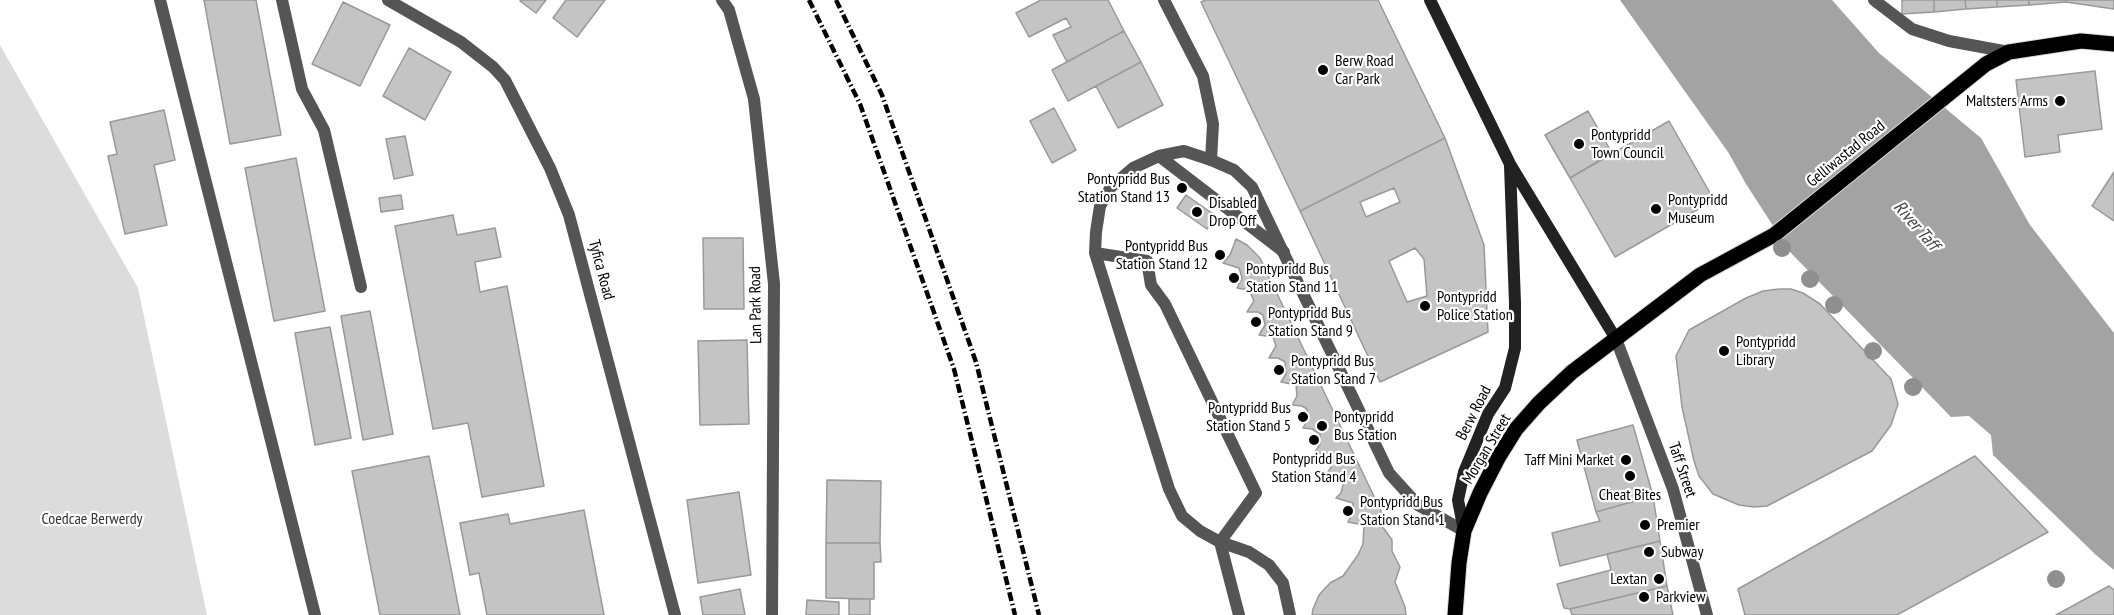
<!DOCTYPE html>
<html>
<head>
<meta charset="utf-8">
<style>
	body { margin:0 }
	canvas { display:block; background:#fff }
</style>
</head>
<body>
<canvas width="2114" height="615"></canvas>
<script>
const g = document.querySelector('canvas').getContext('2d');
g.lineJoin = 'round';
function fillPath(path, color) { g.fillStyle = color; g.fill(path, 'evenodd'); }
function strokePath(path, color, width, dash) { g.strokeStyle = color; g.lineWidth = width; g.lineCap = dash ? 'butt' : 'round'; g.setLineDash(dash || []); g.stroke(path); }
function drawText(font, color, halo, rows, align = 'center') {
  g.font = font + ' "PT Sans Narrow",sans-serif'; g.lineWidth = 4.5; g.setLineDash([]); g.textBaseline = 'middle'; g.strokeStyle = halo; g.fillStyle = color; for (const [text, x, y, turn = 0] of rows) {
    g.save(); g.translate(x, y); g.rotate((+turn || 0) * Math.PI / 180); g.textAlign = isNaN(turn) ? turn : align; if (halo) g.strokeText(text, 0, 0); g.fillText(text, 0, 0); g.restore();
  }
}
const green = new Path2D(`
	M0,45L138,288L207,615H0Z`);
const water = new Path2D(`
	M1620,0H1832L1879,53L1981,138L2030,225L2114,333V570L2096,555L1993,455L1991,435L1969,416L1951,417L1790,252L1746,184L1728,152Z`);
const building = new Path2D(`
	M204,0H256L281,135L230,144Z
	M522,0H546L536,13L520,1Z
	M566,0H605L577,37L553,18Z
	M1041,0H1108L1124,31L1067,62L1053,35L1071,27L1066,18L1029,37L1016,13Z
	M1206,0H1378L1445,138L1300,211L1201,2Z
	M1902,0H1934V12L1902,14Z
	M1934,0H1965L1966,9L1934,12Z
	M1965,0H1997V7L1966,9Z
	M1997,0H2029V5L1997,7Z
	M2029,0H2067L2066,2L2029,5Z
	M2067,0H2114V9L2066,2Z
	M343,2L390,25L360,86L312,64Z
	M1124,31L1141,62L1068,101L1052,70Z
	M409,48L451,72L425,120L383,96Z
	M1141,62L1163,105L1118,128L1096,86Z
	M2095,71L2102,129L2058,135L2060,152L2025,157L2016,80Z
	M1054,108L1076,150L1052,163L1030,121Z
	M164,110L175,160L154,165L167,225L125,234L108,156L117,154L110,122Z
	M1588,111L1612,153L1570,178L1545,135Z
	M1669,121L1714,200L1615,257L1570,178Z
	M405,136L413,175L394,179L386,139Z
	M1445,138L1484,245L1488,332L1380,382L1300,211ZM1394,188L1400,202L1366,217L1360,202ZM1415,248L1424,259L1427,296L1407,302L1389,261Z
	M296,158L325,311L274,321L245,168Z
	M2114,172V221L2092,206Z
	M401,195L403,209L381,212L379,198Z
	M1186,195L1216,216L1207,229L1177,208Z
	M453,215L457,235L495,228L501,257L475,262L480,292L507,286L544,486L482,497L468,423L433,429L395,226Z
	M703,238H743L744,309H704Z
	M1236,239L1247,245L1260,258L1381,511L1382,526L1392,540V551L1400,567L1395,582L1405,607L1406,615H1312L1313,609L1319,595L1330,583L1343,576L1358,555L1363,544L1364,525L1348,522L1353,512V503L1336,498L1341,493L1343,485L1339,478L1326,475L1332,466L1331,456L1315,452L1320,444V434L1312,429L1303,428L1308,419L1307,409L1302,406L1292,405L1297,396L1296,385L1281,382L1286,374L1285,362L1278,358H1269L1276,346L1273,337L1259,335L1265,325L1263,315L1258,312H1247L1254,301L1249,290L1237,288L1242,278L1239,268L1223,263L1230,255Z
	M1779,289H1791L1803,293L1820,304L1891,379L1898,404L1891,425L1872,451L1767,506L1754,507L1739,505L1713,494L1699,476L1694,461L1682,407L1676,356L1689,330L1746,298L1763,291Z
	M370,311L393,434L363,440L341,316Z
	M330,327L351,438L315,445L295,333Z
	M747,340L749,424L700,425L698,341Z
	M1633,425L1653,496L1596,512L1577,440Z
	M429,456L460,615H380L352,471Z
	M1975,456L2048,532L1897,615H1745L1738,589Z
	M827,480L881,481L880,543H826Z
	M739,492L751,575L698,583L687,500Z
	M1653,496L1660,541L1560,566L1552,533L1600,521L1596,512Z
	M584,510L604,615H487L479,573L470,575L460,523L508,514L510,524Z
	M1660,541L1667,586L1570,609L1564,608L1557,584L1611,570L1607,554Z
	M826,543H880L881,562H874V599L826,598Z
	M1667,586L1673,615H1572L1570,609Z
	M2109,586L2114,590V615H2056Z
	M740,589L745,615H703L700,597Z
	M849,599H870V615H849Z
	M807,600L839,602V615H806Z`);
const service = new Path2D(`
	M160,0L315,615
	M282,0L302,89L324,130L361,287
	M1159,156L1284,252
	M1211,160L1184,151L1159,156L1133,168L1111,187L1100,206L1096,232L1095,253L1169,489L1182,516L1200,531L1220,542L1249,552L1269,565L1283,583L1290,615
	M1095,253L1147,261L1151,285L1165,304L1256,493L1220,542
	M1220,542L1239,615`);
const minor = new Path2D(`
	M388,0L461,42L493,67L505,80L550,168L569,215L675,615
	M722,0L729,10L754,99L774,284L772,615
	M1164,0L1203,76L1213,124L1211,160L1234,170L1252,187L1389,473L1418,505L1464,531
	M1874,0L1912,29L1949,41L2009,52
	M1616,339L1673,489L1707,615`);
const secondary = new Path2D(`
	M1430,0L1510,164L1616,339
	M1464,531L1458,500L1464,472L1488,414L1505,388L1515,348V303L1510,166`);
const primary = new Path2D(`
	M1455,615L1459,563L1464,531L1480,493L1498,458L1516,429L1539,403L1572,372L1700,275L1774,235L1986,64L2009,52L2081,41L2114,44`);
const rail = new Path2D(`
	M809,0L860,104L954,369L1015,615
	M836,0L882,95L976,362L1039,615`);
const trees = [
	[1782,248],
	[1810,279],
	[1834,305],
	[1873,351],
	[1913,387],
	[2056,579]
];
const markers = [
	[1323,70,6,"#000"],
	[2060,101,6,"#000"],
	[1579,144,6,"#000"],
	[1182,188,6,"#000"],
	[1656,209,6,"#000"],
	[1197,212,6,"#000"],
	[1220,255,6,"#000"],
	[1234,278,6,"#000"],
	[1425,306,6,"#000"],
	[1256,322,6,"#000"],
	[1724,351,6,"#000"],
	[1279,370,6,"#000"],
	[1303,417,6,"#000"],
	[1322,426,6,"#000"],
	[1314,440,6,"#000"],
	[1626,460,6,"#000"],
	[1630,476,6,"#000"],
	[1348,511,6,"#000"],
	[1645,525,6,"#000"],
	[1649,552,6,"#000"],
	[1659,579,6,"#000"],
	[1644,597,6,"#000"]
];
const poiNames = [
	["Berw Road",1335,61],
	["Car Park",1335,79],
	["Maltsters Arms",2048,101,"right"],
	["Pontypridd",1591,135],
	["Town Council",1591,153],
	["Pontypridd Bus",1170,179,"right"],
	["Station Stand 13",1170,197,"right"],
	["Pontypridd",1668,200],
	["Museum",1668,218],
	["Disabled",1209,203],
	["Drop Off",1209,221],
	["Pontypridd Bus",1208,246,"right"],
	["Station Stand 12",1208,264,"right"],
	["Pontypridd Bus",1246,269],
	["Station Stand 11",1246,287],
	["Pontypridd",1437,297],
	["Police Station",1437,315],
	["Pontypridd Bus",1268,313],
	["Station Stand 9",1268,331],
	["Pontypridd",1736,342],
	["Library",1736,360],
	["Pontypridd Bus",1291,361],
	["Station Stand 7",1291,379],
	["Pontypridd Bus",1291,408,"right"],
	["Station Stand 5",1291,426,"right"],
	["Pontypridd",1334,417],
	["Bus Station",1334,435],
	["Pontypridd Bus",1314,459,"center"],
	["Station Stand 4",1314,477,"center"],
	["Taff Mini Market",1614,460,"right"],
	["Cheat Bites",1630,495,"center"],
	["Pontypridd Bus",1360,502],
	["Station Stand 1",1360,520],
	["Premier",1657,525],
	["Subway",1661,552],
	["Lextan",1647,579,"right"],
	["Parkview",1656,597]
];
const streetNames = [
	["Gelliwastad Road",1846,154,-39],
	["Tyfica Road",601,270,75],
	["Lan Park Road",756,305,-91],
	["Berw Road",1474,413,-63],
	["Morgan Street",1487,449,-59],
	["Taff Street",1682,470,71]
];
const parkNames = [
	["Coedcae Berwerdy",92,519]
];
const waterNames = [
	["River Taff",1916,226,49]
];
fillPath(green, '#dcdcdc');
fillPath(water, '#a3a3a3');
fillPath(building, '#c4c4c4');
strokePath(building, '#999', 1.5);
strokePath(primary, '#dbdbdb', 17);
strokePath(service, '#555', 12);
strokePath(minor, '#555', 12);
strokePath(secondary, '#222', 12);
strokePath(primary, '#000', 15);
strokePath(rail, '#000', 4.5, [9, 3, 1.5, 3]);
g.fillStyle = '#8f8f8f';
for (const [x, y] of trees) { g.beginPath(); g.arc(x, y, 9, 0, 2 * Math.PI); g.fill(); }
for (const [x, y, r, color] of markers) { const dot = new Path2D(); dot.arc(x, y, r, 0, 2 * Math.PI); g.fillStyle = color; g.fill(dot); strokePath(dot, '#fff', 2); }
drawText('16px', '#000', '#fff', poiNames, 'left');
drawText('16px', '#000', '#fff', streetNames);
drawText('16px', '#333', '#fff', parkNames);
drawText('italic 18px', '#444', '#fff', waterNames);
</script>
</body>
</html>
